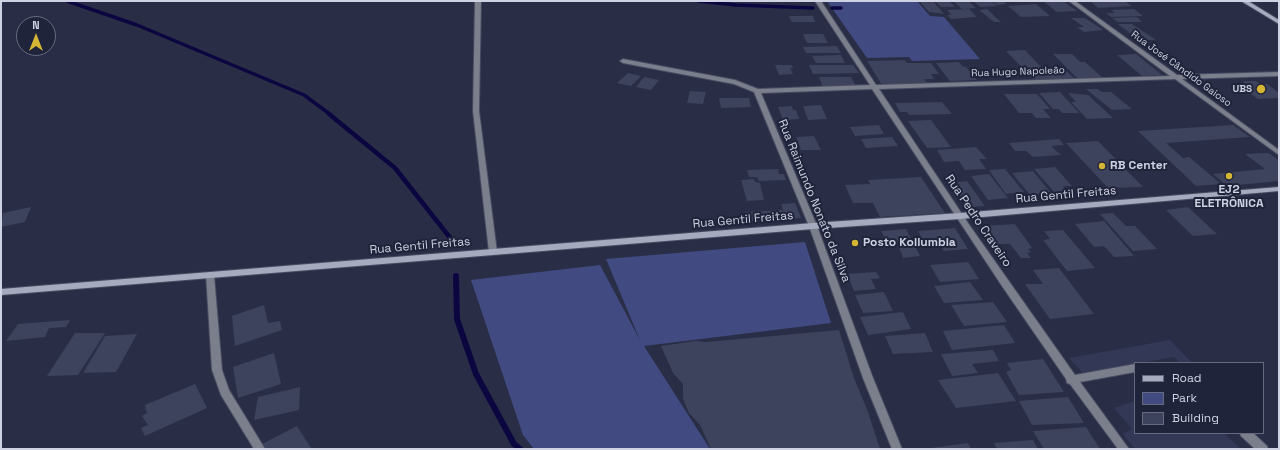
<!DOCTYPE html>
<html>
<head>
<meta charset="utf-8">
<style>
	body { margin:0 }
	#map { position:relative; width:1280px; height:450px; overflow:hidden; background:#292e46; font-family:"Space Grotesk",sans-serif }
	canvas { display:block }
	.frame { position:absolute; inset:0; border:2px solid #ced2e2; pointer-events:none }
	.legend { position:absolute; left:1134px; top:362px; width:130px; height:72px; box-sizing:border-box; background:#20243b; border:1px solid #666a7e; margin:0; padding:5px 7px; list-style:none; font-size:12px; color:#ced2e2 }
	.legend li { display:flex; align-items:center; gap:8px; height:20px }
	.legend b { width:20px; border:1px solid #666a7e }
	.north { position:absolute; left:16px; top:16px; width:40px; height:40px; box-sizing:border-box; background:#20243b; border:1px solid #666a7e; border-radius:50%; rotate:0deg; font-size:11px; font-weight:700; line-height:16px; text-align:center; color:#ced2e2 }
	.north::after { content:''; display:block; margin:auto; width:14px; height:18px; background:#d5b534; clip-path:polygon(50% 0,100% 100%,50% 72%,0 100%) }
</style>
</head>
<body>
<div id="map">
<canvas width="1280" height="450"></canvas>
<div class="frame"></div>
<ul class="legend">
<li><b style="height:5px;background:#a5aabe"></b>Road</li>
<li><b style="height:11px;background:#414b82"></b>Park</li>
<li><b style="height:11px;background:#3d435c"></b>Building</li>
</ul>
<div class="north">N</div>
</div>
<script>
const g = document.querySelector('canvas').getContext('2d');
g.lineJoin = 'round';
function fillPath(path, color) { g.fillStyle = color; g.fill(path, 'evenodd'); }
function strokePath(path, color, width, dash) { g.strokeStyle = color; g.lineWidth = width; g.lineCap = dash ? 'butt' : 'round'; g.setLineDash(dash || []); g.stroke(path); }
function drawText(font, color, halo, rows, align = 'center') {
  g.font = font + ' "Space Grotesk",sans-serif'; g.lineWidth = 4; g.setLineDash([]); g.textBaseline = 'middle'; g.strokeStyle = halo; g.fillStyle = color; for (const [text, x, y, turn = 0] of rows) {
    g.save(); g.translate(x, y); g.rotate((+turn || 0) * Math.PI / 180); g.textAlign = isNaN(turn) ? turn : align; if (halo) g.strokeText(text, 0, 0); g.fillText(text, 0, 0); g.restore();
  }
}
const built = new Path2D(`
	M1170,340L1192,363H1180L1174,357L1083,373L1069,358Z
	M1135,401V433H1224L1241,449H1135L1123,434L1132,429L1114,408Z`);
const green = new Path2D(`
	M827,1H917L930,16L944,17L980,59L912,61L909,57L867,58Z
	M805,242L831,323L644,346L710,449H534L523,435L471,280L600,265L640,340L606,259Z`);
const streamFar2 = new Path2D(`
	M67,1L137,25L304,95L331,115
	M698,1L736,5L813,8
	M832,8H841`);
const streamFar1 = new Path2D(`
	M329,114L395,168L455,244`);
const stream = new Path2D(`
	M456,276L457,319L476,374L514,444L520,449`);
const building = new Path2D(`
	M919,1H933L944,14L929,12Z
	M935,1H949L955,7H941Z
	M953,1H968L976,8L962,9Z
	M973,1H991L997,6L980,7Z
	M992,1H1003L1007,4L997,5Z
	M1043,1H1063L1077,11L1057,12Z
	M1090,1H1124L1132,6L1098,8Z
	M1036,4L1050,16L1021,17L1008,6Z
	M969,9L977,17L951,19L947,15H951L947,10Z
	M987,9L1001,22H994L979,10Z
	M1134,9L1143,16L1111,17L1106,13H1115L1111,10Z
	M789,16H813L815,22H792Z
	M1137,17L1142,22H1118L1112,18Z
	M1071,18H1085L1103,30L1084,32L1077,27H1084Z
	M1118,24H1132L1156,40H1139Z
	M803,34H823L828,43H807Z
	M837,46L841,53H806L803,47Z
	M1025,50L1042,68L1062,67L1075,79L1034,80L1006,51Z
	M1053,54H1072L1080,62H1085L1103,78L1078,79Z
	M1136,54L1162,75L1142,76L1117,55Z
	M841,55L845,63H816L812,56Z
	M905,60L907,63H931L939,74H931L934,79H924L928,84L882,85L867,61Z
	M959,62L962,66L966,67L977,80L950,81L936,63Z
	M775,65H792L793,68H790L793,74L779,75Z
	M809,65H853L859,73L813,74Z
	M628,73L641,76L631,86L617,83Z
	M644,77L659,80L651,90L636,87Z
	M819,77H851L856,86L823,87Z
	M1243,81H1256L1261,85L1267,84L1279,93V98L1258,99L1238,85H1246Z
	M1086,89H1097L1102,92H1111L1132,109L1112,110Z
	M690,91L706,92L703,104L687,103Z
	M1060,92L1079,113H1062L1059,109H1053L1039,93Z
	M1068,93L1088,95L1113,118L1087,119L1071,102H1076Z
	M1004,94H1037L1050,109H1043L1051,118H1036L1032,113H1019Z
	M719,98H749L751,107L721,108Z
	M942,102L952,114L909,115L907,112H900L895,103Z
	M821,105L827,119L808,120L803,106Z
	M792,106L793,110H796L799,119L783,120L778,107Z
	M931,120L951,147L927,148L908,121Z
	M879,125L884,134L855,136L850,127Z
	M1233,125L1250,137L1166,143L1183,158L1189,157L1221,184L1196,186L1138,131Z
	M814,136L821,150H801L796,137Z
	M892,137L898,146L866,148L861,139Z
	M1059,139L1064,145L1051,146L1061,155L1033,157L1026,151H1015L1009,143Z
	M1098,141L1143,187L1108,188L1066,143Z
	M976,147L987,159H979L986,169L965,170L959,161L944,162L937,150Z
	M1268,153L1279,160V181L1227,186L1213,174L1265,169L1245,154Z
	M1055,167L1072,186H1063L1068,192L1055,193L1034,169Z
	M778,169L779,174H784L786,180L759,181L757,177H749L747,170Z
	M1005,169L1024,192L1006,194L989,170Z
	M1033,171L1051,193L1030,195L1012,173Z
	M989,174L1008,198L988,200L971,176Z
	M921,177L945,213L880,217L873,203H853L845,185L870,184L868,180Z
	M754,179L755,182L760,183L764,200L747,201L741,180Z
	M967,181L985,206L968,207L951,183Z
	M795,203L801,218L748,221L745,212L783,210L781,204Z
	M31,207L25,222L1,227L3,213Z
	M1188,207L1217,234L1193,236L1166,210Z
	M1113,213L1126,226H1135L1157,249L1133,251L1100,214Z
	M1104,221L1134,256L1114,257L1104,246L1094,247L1075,224Z
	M1015,224L1032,248L1028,249L1031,252L1027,253L1031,258H1021L1010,244H996L984,226Z
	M955,228L968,249L944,251L940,244L926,246L918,231Z
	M906,229L920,256L903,258L897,242H887L881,231Z
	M1063,230L1095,268L1067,271L1043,240L1050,239L1044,231Z
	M968,262L979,279L940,282L930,265Z
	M1059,268L1094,314L1050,319L1025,284H1043L1033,270Z
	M876,272L880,278L871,279L876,289L854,291L847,274Z
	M970,282L983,300L944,303L934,286Z
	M884,292L893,311L863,313L855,295Z
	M993,302L1007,322L964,326L951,305Z
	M264,305L268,323L280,321L282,330L235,346L232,316Z
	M903,312L911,329L868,335L860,317Z
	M70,320L66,327L49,328L45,337L6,341L18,324Z
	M1004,325L1015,343L952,350L943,331Z
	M839,330L854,378L867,409L880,449H711L700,425L689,413L683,399V384L673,373L661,346L695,341L706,342Z
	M75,333H105L78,375L47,376Z
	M925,333L933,352L893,354L885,336Z
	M137,334L116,372L83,373L105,336Z
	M993,350L999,361L972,364L978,373L952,376L941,354Z
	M274,353L281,384L238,398L233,367Z
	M1043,359L1064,392L1019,395L1006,372L1011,370L1007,363Z
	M998,373L1016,401L956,408L938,380Z
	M195,384L207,408L145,436L141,428L148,425L142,416L147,413L145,405Z
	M300,387L299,410L254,420L258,397Z
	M1068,397L1084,423L1032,425L1019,401Z
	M297,426L311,448L265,449L262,444Z
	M1086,427L1100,449H1044L1033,431Z
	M1033,440L1038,449H997L994,443Z
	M968,443L971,449H932L931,448Z`);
const minor = new Path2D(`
	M475,1H481L479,111L497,252L493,255L489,252L473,111Z
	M815,1H821L876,85L1170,76L1069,1H1075L1177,75L1279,72V76L1182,79L1279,150V155L1175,79L879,89L970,226L1075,375L1135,364V372L1080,382L1129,449H1118L1070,384L1067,383L1066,379L1002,286L872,89L761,93L817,226L873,378L902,449H892L863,378L809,226L754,92L734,84L623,63L620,61L623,59L735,80L758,89L870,85Z
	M210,272L213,273L214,275L222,370L229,390L265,449H254L221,395L212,370L206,275L207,273Z
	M1240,433H1253L1267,446L1268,449H1255L1241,436Z`);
const secondary = new Path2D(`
	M1241,1H1248L1279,20V24Z
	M1279,187V191L960,219L813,229L1,295V289L813,223L960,213Z`);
const markers = [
	[1261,89,5,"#d5b534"],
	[1102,166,4,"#d5b534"],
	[1229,176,4,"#d5b534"],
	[855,243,4,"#d5b534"]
];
const farStreetnames = [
	["Rua José Cândido Gaioso",1181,69,36],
	["Rua Hugo Napoleão",1018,72,-2]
];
const farPoinames = [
	["UBS",1252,89]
];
const poiNames = [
	["RB Center",1110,166],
	["EJ2",1229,190,"center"],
	["ELETRÔNICA",1229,204,"center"],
	["Posto Kollumbia",863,243]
];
const streetNames = [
	["Rua Gentil Freitas",1066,195,-5],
	["Rua Raimundo Nonato da Silva",814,201,68],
	["Rua Gentil Freitas",743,220,-5],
	["Rua Pedro Craveiro",978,221,56],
	["Rua Gentil Freitas",420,246,-5]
];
fillPath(built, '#323856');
fillPath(green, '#414b82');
strokePath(streamFar2, '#0b0640', 3.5);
strokePath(streamFar1, '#0b0640', 4.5);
strokePath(stream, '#0b0640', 6);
fillPath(building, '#3d435c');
strokePath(minor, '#474c62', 2);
strokePath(secondary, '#474c62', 2);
fillPath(minor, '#7b7e8b');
fillPath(secondary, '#a5aabe');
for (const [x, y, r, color] of markers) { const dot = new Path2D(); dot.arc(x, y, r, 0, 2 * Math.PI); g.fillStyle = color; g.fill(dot); strokePath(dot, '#20243b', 1.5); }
drawText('10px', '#ced2e2', '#20243b', farStreetnames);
drawText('bold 10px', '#ced2e2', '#20243b', farPoinames, 'right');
drawText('bold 12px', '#ced2e2', '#20243b', poiNames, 'left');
drawText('12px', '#ced2e2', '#20243b', streetNames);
</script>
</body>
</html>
